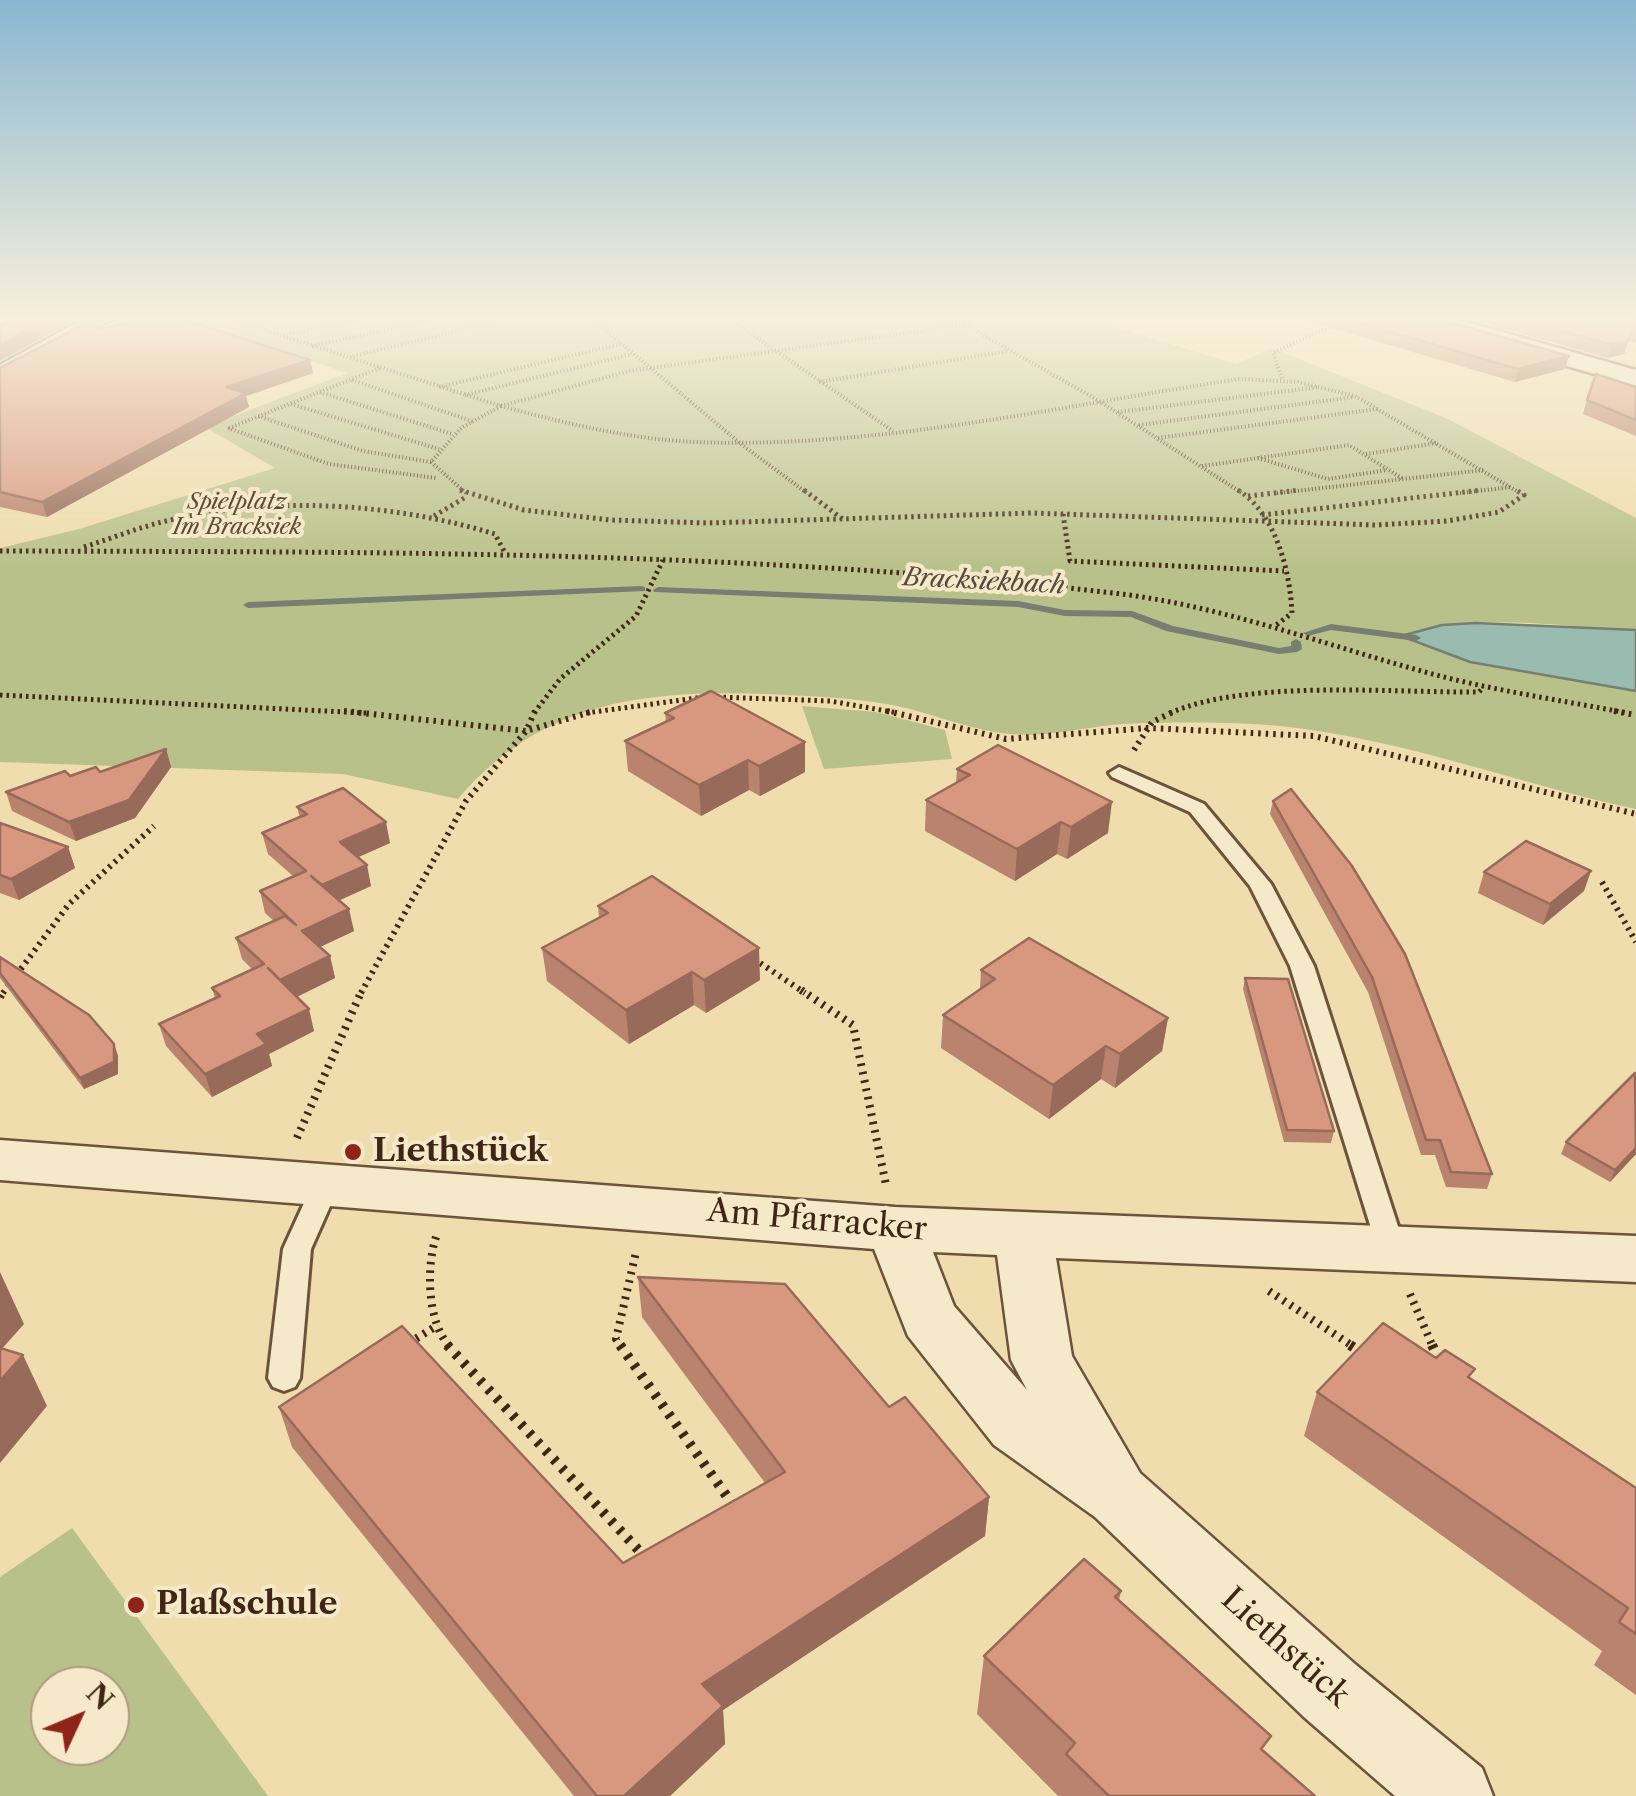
<!DOCTYPE html>
<html>
<head>
<meta charset="utf-8">
<style>
	body { margin:0 }
	#map { position:relative; width:1636px; height:1796px; overflow:hidden; background:#efddae; font-family:"Libre Caslon Text",serif }
	canvas { display:block }
	.north { position:absolute; left:30px; top:1666px; width:100px; height:100px; box-sizing:border-box; background:#f5e9ca; border:2px solid #ad9b82; border-radius:50%; rotate:46deg; font-size:28px; font-weight:700; line-height:40px; text-align:center; color:#402615 }
	.north::after { content:''; display:block; margin:auto; width:35px; height:45px; background:#8f2418; clip-path:polygon(50% 0,100% 100%,50% 72%,0 100%) }
</style>
</head>
<body>
<div id="map">
<canvas width="1636" height="1796"></canvas>
<div class="north">N</div>
</div>
<script>
const g = document.querySelector('canvas').getContext('2d');
g.lineJoin = 'round';
function fillPath(path, color) { g.fillStyle = color; g.fill(path, 'evenodd'); }
function strokePath(path, color, width, dash) { g.strokeStyle = color; g.lineWidth = width; g.lineCap = dash ? 'butt' : 'round'; g.setLineDash(dash || []); g.stroke(path); }
function drawText(font, color, halo, rows, align = 'center') {
  g.font = font + ' "Libre Caslon Text",serif'; g.lineWidth = 8; g.setLineDash([]); g.textBaseline = 'middle'; g.strokeStyle = halo; g.fillStyle = color; for (const [text, x, y, turn = 0] of rows) {
    g.save(); g.translate(x, y); g.rotate((+turn || 0) * Math.PI / 180); g.textAlign = isNaN(turn) ? turn : align; if (halo) g.strokeText(text, 0, 0); g.fillText(text, 0, 0); g.restore();
  }
}
const green = new Path2D(`
	M180,318H1086L1236,364L1272,348L1448,419L1636,518V630C1561,627 1474,611 1402,636L1470,662L1636,691V809C1509,782 1383,731 1253,724C1211,722 1166,722 1124,724C1086,726 1050,738 1011,734C970,731 928,711 887,704C847,697 806,696 766,694C644,690 542,701 458,799L343,774L0,762V548L79,529L275,468L205,427L347,373Z
	M802,706L876,712L945,730L952,759L824,769Z
	M72,1528L268,1796H0V1577ZM50,1686H110V1746H50Z`);
const water = new Path2D(`
	M1476,623L1636,630V691L1470,662L1401,636L1442,625Z`);
const stream = new Path2D(`
	M641,586L645,587V591L248,608L243,605L248,602Z
	M658,587L1018,601L1065,610L1132,611L1173,626L1279,648L1291,646V642L1296,639L1301,642L1302,649L1297,652L1279,654L1166,631L1131,617L1065,616L1018,607L654,592L653,590Z
	M1331,624L1416,635L1421,638L1416,641L1331,630L1308,636L1303,633Z`);
const pathFar4 = new Path2D(`
	M227,318L501,406
	M591,318L741,444L807,493
	M728,318L893,431
	M953,318L1096,399L1242,493
	M248,324L282,318
	M283,335L370,318
	M312,346L442,318
	M350,357L509,318
	M1282,378L1273,353L1347,318
	M352,380L472,421
	M819,382L1008,351
	M439,387L621,344
	M320,392L452,434
	M465,395L632,354
	M291,404L439,449
	M501,406C564,423 629,439 695,442C878,449 1059,406 1239,379L1298,382L1355,396L1520,493
	M501,406L629,371L964,325
	M1118,412L1319,387
	M258,416L363,451L431,462
	M1139,425L1354,397
	M228,428L329,464L436,478
	M229,428L380,368
	M1158,438L1378,409
	M1366,454L1437,443
	M1258,458L1328,479L1387,470
	M1202,466L1349,445L1403,479
	M466,493L431,462L461,428L501,406
	M1277,493L1484,470
	M1460,493L1512,487`);
const pathFar3 = new Path2D(`
	M460,490L524,510L610,520L708,523L1032,513L1376,525L1447,521L1499,512L1524,495L1516,490
	M804,490L844,520
	M1238,490C1276,514 1290,571 1292,613L1275,626
	M259,495L274,497
	M1248,496L1299,490
	M251,504L278,510
	M1063,514L1070,561L1284,571
	M1262,515L1482,490
	M434,516L466,497
	M84,547C116,537 147,524 180,518C282,496 396,504 495,534L505,553
	M0,551C371,552 744,550 1113,593C1219,605 1322,644 1425,672C1490,690 1560,700 1627,713
	M0,695L366,713
	M717,697L830,701L898,713
	M534,713L560,679L636,616L663,560
	M586,713L704,697
	M1170,713C1248,679 1392,693 1479,692L1484,687`);
const pathFar2 = new Path2D(`
	M344,711L526,731L535,711
	M887,711L1006,739L1148,728L1314,736L1636,814
	M1614,711L1636,715
	M1134,750L1152,722L1175,711
	M1602,882L1636,942
	M754,959L805,993
	M3,993L69,904L154,826
	M361,993L466,801L526,731L594,711`);
const pathFar1 = new Path2D(`
	M801,990L853,1025L886,1185
	M0,997L4,990
	M297,1138L362,990
	M436,1237C426,1267 427,1323 450,1347
	M1269,1291L1354,1347
	M1410,1294L1433,1347
	M409,1343L438,1325
	M622,1347L616,1339L636,1252`);
const path = new Path2D(`
	M447,1345L644,1556
	M620,1345L733,1505
	M1350,1345L1362,1353
	M1432,1345L1441,1365`);
const lane = new Path2D(`
	M1119,767L1204,804L1271,884L1314,966L1406,1251L1402,1259L1392,1262L1382,1259L1378,1251L1290,966L1250,886L1190,812L1112,777L1109,773Z
	M325,1176L335,1179L339,1186L311,1249L300,1378L295,1387L284,1391L273,1387L268,1378L283,1249L315,1179Z`);
const street = new Path2D(`
	M85,318H114L0,383V365Z
	M1415,318H1453L1636,370V386L1419,323Z
	M0,1140L895,1207L1636,1236V1282L1056,1258L1072,1356L1140,1473L1356,1665L1482,1768L1493,1796H1395L1304,1717L1095,1517L994,1445L908,1336L874,1249L0,1180ZM933,1252L997,1255L1011,1360L1027,1390L954,1306Z`);
const wall = new Path2D(`
	M1297,318H1435L1569,356L1565,369L1515,382Z
	M1466,318H1636V343L1629,340L1624,354L1608,358Z
	M99,330L310,360L313,373L246,396L249,407L47,517L0,507V368Z
	M1636,387V436L1583,414L1587,400Z
	M665,713L805,772L760,796L749,790L701,816L628,771L625,741L666,722Z
	M166,749L171,767L135,818L76,841L12,811L6,792L70,776L100,772Z
	M957,769L1108,833L1067,859L1057,854L1015,881L925,831L926,800L956,783Z
	M1273,801L1492,1174L1487,1189L1446,1187L1435,1155H1421L1368,992L1270,814Z
	M297,807L390,843L358,857L371,886L339,900L354,931L320,947L330,956L335,978L297,997L314,1031L269,1054L272,1066L212,1097L166,1046L159,1024L215,998L212,988L253,970L242,959L236,938L274,921L265,913L260,891L293,876L268,854L262,833L300,818Z
	M0,823L68,847L75,868L19,900L0,893Z
	M1484,872L1584,891L1543,925L1478,893Z
	M598,906L760,980L706,1013L694,1005L629,1044L547,981L542,948L599,918Z
	M0,957L114,1044L118,1056V1074L84,1089L0,978Z
	M981,970L1168,1018L1162,1051L1115,1088L1101,1079L1049,1119L941,1048L943,1015L980,989Z
	M1245,978L1334,1131L1331,1143L1284,1142L1243,989Z
	M1636,1074V1154L1610,1182L1561,1154L1566,1142Z
	M638,1277L889,1407L989,1497L985,1536L723,1710L725,1744L670,1796H574L292,1447L279,1407L623,1563L765,1483L642,1317Z
	M1471,1379L1636,1488V1695L1594,1665L1602,1651L1304,1436L1317,1392Z
	M1121,1591L1119,1601L1265,1752L1315,1796H1058L977,1714L984,1656Z`);
const shadedWall = new Path2D(`
	M50,318H78L0,361V345Z
	M1633,327L1624,354L1608,358L1612,345Z
	M1569,356L1565,369L1515,382L1518,369Z
	M310,360L313,373L246,396L249,407L47,517L42,502L226,387Z
	M805,742V772L760,796L759,766Z
	M166,749L171,767L135,818L76,841L69,822Z
	M748,760L749,790L701,816L699,785Z
	M1112,802L1108,833L1067,859L1071,827Z
	M386,822L390,843L345,863L340,842Z
	M1061,822L1057,854L1015,881L1017,849Z
	M68,847L75,868L19,900L11,879Z
	M367,865L371,886L327,906L322,885Z
	M1591,871L1584,891L1543,925L1550,904Z
	M349,909L354,931L307,953L302,931Z
	M759,948L760,980L706,1013L704,980Z
	M330,956L335,978L286,1002L280,980Z
	M692,972L694,1005L629,1044L626,1010Z
	M309,1009L314,1031L269,1054L272,1066L212,1097L205,1074L257,1034Z
	M1168,1018L1162,1051L1115,1088L1120,1054Z
	M114,1044L118,1056V1074L84,1089L80,1078Z
	M1106,1046L1101,1079L1049,1119L1053,1085Z
	M1636,1148V1154L1610,1182L1615,1170Z
	M0,1272L24,1324L0,1351Z
	M23,1355L47,1406L0,1463V1381Z
	M989,1497L985,1536L723,1710L725,1744L670,1796H624L702,1684Z`);
const building = new Path2D(`
	M17,318H50L0,345V325Z
	M141,318H178L310,360L226,387L246,393L42,502L0,492V368L92,320L99,330Z
	M1343,318H1435L1569,356L1518,369Z
	M1515,318H1636V328L1633,327L1628,341L1612,345Z
	M1596,374L1636,387V420L1587,400Z
	M711,691L805,742L759,766L748,760L699,785L625,741L674,718L665,713Z
	M998,745L1112,802L1071,827L1061,822L1017,849L926,800L970,775L957,769Z
	M166,749L129,800L69,822L6,792L65,771L70,776L96,767L100,772Z
	M343,788L386,822L340,842L367,865L322,885L311,876L349,909L302,931L330,956L280,980L268,968L309,1009L257,1034L266,1044L205,1074L159,1024L220,996L212,988L264,964L236,938L285,916L296,925L260,891L306,871L262,833L307,814L297,807Z
	M1291,789L1352,866L1405,954L1492,1174L1451,1172L1440,1140H1426L1372,977L1273,801Z
	M0,823L68,847L11,879L0,875Z
	M1526,841L1591,871L1550,904L1484,872Z
	M652,876L759,948L704,980L692,972L626,1010L542,948L608,913L598,906Z
	M1029,938L1168,1018L1120,1054L1106,1046L1053,1085L943,1015L995,979L981,970Z
	M0,957L89,1015L114,1044V1062L80,1078L0,973Z
	M1245,978L1288,979L1334,1131L1287,1130Z
	M1635,1073L1636,1148L1615,1170L1566,1142Z
	M638,1277L785,1284L889,1407L905,1397L989,1497L702,1684L723,1706L624,1796H597L279,1407L402,1326L623,1563L785,1472Z
	M1383,1323L1436,1358L1445,1350L1475,1369L1468,1377L1636,1488V1634L1619,1622L1628,1608L1317,1392Z
	M0,1348L23,1355L0,1381Z
	M1084,1559L1121,1591L1115,1597L1271,1736L1261,1749L1315,1796H1109L1066,1754L1075,1743L984,1656Z`);
const markers = [
	[353,1152,10,"#8f2418"],
	[136,1605,10,"#8f2418"]
];
const farParknames = [
	["Spielplatz",237,503],
	["Im Bracksiek",237,528]
];
const farWaternames = [
	["Bracksiekbach",984,582,3]
];
const nearPoinames = [
	["Liethstück",373,1152],
	["Plaßschule",156,1605]
];
const nearStreetnames = [
	["Am Pfarracker",817,1221,5],
	["Liethstück",1285,1648,42]
];
fillPath(green, '#b9c18a');
fillPath(water, '#9abbaf');
strokePath(water, '#767f71', 2.5);
fillPath(stream, '#767f71');
strokePath(lane, '#6c543b', 6);
strokePath(street, '#6c543b', 5);
strokePath(pathFar4, '#402615', 4, [1, 2.5]);
strokePath(pathFar3, '#402615', 5, [2.5, 4]);
strokePath(pathFar2, '#402615', 6, [2.5, 5]);
strokePath(pathFar1, '#402615', 8, [2.5, 6]);
strokePath(path, '#402615', 10, [4, 8]);
fillPath(lane, '#f5e9ca');
fillPath(street, '#f5e9ca');
fillPath(wall, '#ba836d');
fillPath(shadedWall, '#976a59');
fillPath(building, '#d8987f');
strokePath(building, '#976a59', 2.5);
const sky = g.createLinearGradient(0, 0, 0, 569);
sky.addColorStop(0, '#89b7d1');
sky.addColorStop(0.56, '#f8f0db');
sky.addColorStop(1, '#f8f0db00');
g.fillStyle = sky;
g.fillRect(0, 0, 1636, 569);
for (const [x, y, r, color] of markers) { const dot = new Path2D(); dot.arc(x, y, r, 0, 2 * Math.PI); g.fillStyle = color; g.fill(dot); strokePath(dot, '#f5e9ca', 4); }
drawText('italic 22px', '#5e4d32', '#f5e9ca', farParknames);
drawText('italic 25px', '#564b3c', '#f5e9ca', farWaternames);
drawText('bold 32px', '#402615', '#f5e9ca', nearPoinames, 'left');
drawText('32px', '#402615', '#f5e9ca', nearStreetnames);
</script>
</body>
</html>
